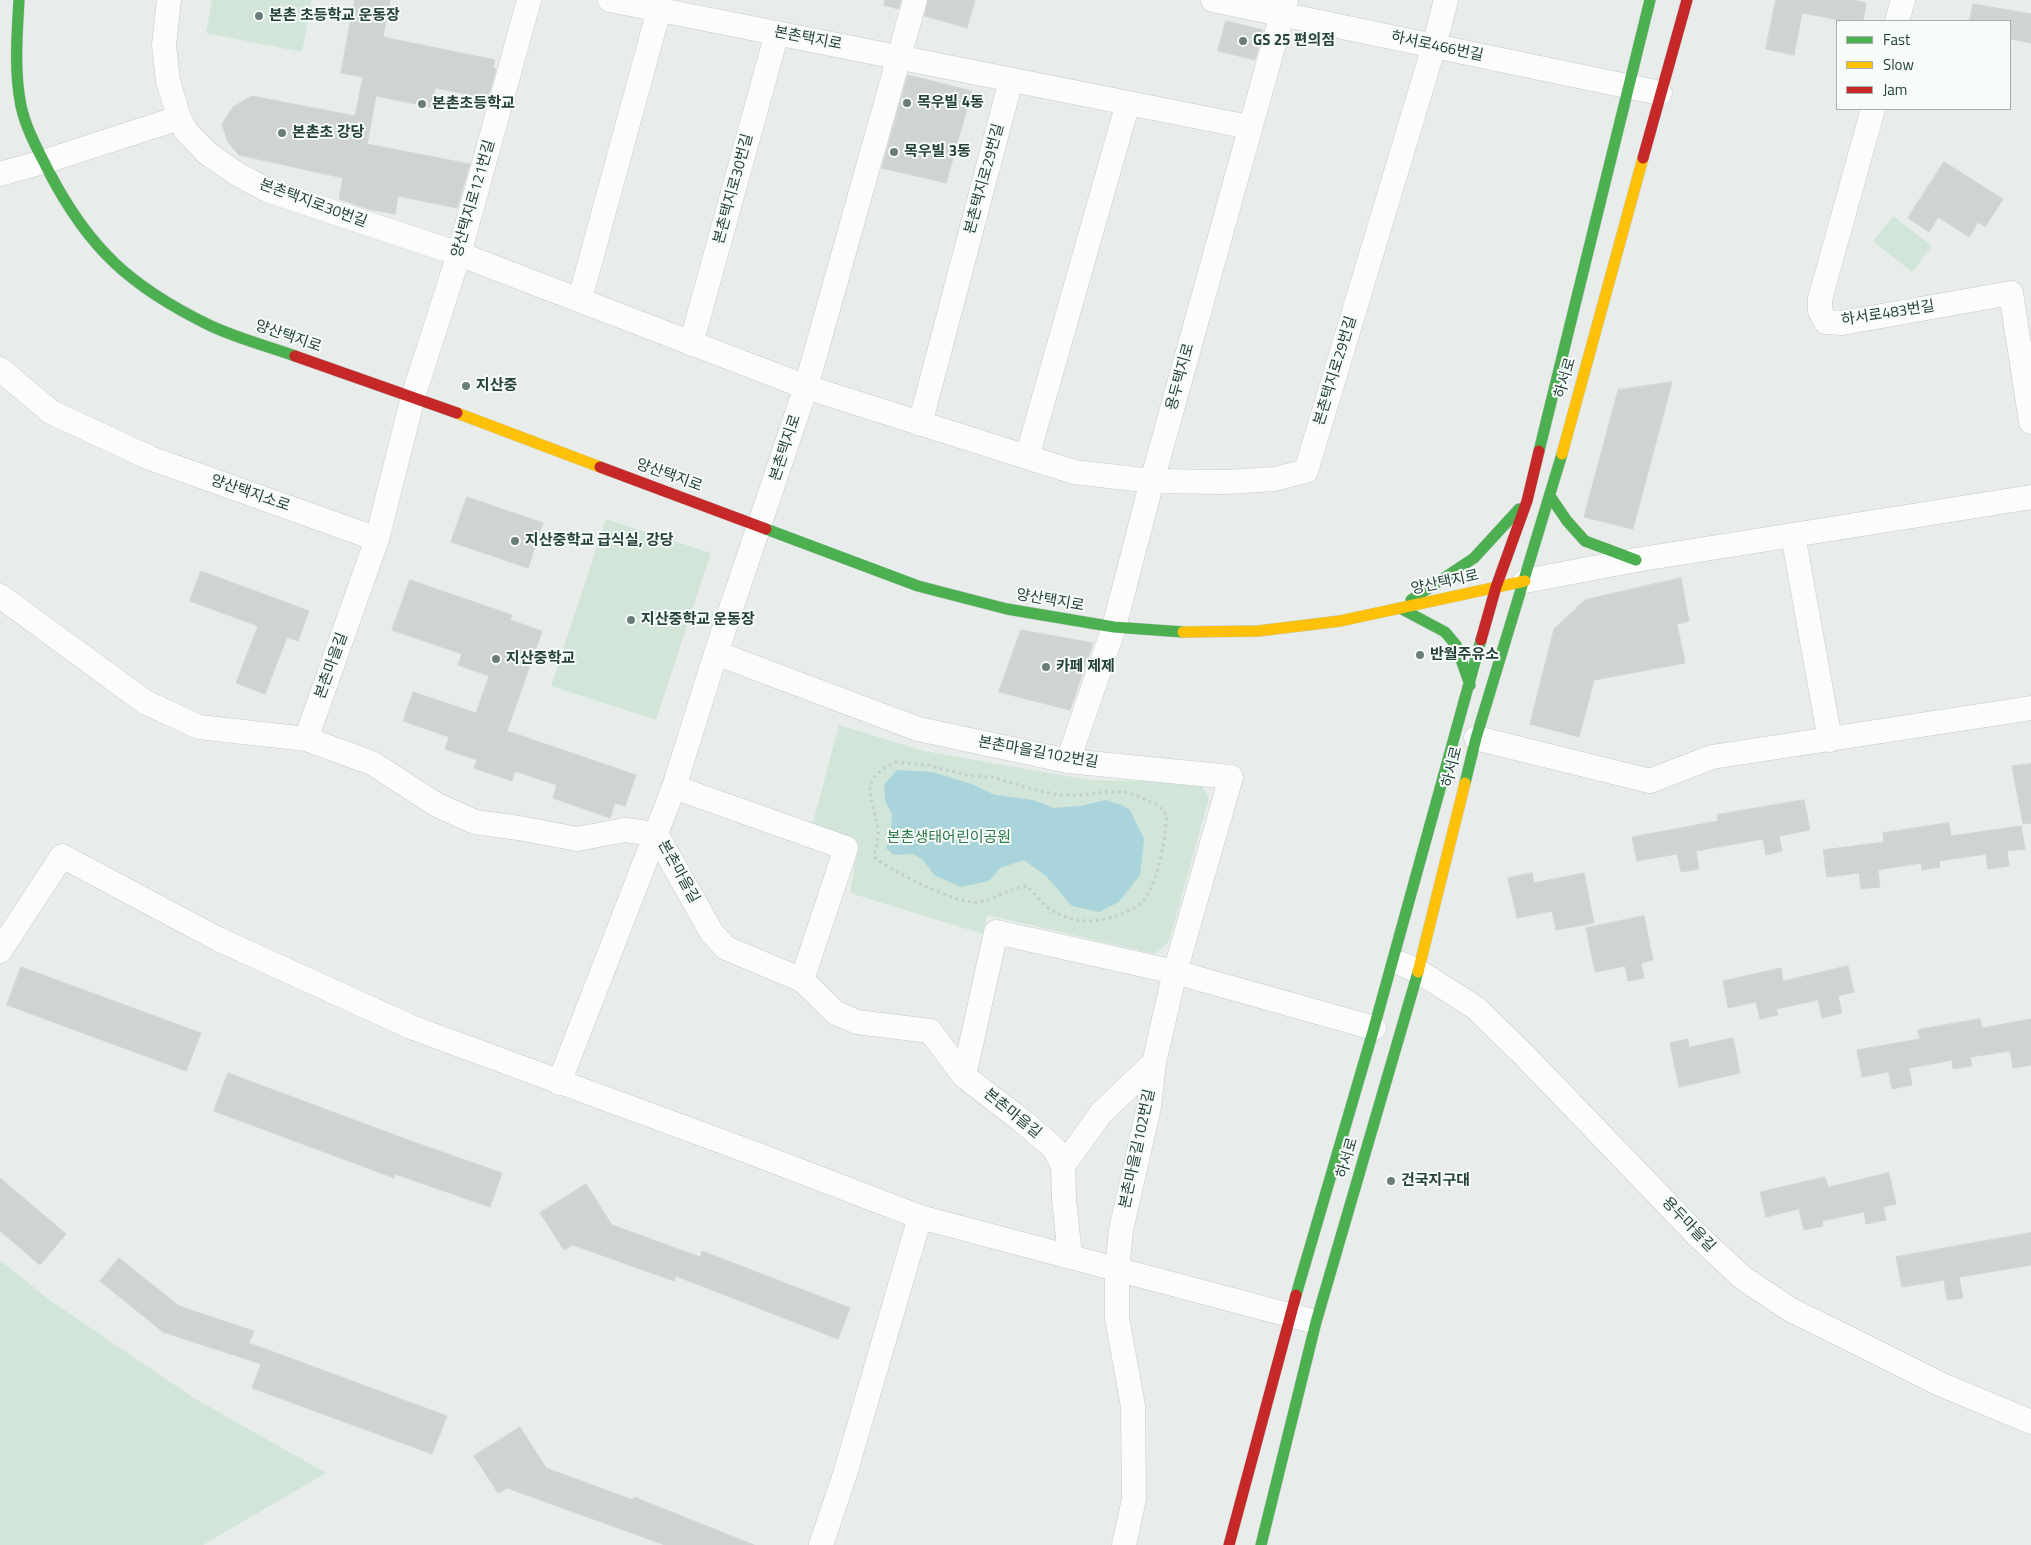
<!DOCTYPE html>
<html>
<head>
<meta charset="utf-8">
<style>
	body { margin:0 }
	#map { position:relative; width:2031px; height:1545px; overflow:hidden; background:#e8edeb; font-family:"Titillium Web",sans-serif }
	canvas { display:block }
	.legend { position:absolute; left:1836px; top:20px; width:175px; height:90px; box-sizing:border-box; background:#f7fbf9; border:1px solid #a3b1ad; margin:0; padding:6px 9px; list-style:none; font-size:15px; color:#24423a }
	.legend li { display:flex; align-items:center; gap:10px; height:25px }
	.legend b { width:25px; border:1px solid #a3b1ad }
</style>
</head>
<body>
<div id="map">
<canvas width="2031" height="1545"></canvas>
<ul class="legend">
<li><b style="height:6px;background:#4caf50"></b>Fast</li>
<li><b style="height:6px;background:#ffc107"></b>Slow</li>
<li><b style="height:6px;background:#c62828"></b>Jam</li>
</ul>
</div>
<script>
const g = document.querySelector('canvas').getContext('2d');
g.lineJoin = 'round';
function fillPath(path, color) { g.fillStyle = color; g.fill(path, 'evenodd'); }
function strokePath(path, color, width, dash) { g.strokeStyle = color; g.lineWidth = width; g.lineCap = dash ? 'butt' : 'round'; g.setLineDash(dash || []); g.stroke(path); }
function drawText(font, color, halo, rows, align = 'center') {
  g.font = font + ' "Titillium Web","Noto Sans KR",sans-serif'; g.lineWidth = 4; g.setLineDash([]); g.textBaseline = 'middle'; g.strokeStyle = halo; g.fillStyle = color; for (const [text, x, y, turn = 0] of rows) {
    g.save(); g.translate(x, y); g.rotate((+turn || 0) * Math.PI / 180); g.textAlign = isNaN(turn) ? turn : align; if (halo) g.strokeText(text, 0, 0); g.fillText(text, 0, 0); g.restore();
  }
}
const green = new Path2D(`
	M212,0H312L302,52L206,33Z
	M1893,216L1932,246L1912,272L1873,241Z
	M606,519L711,553L656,720L551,686Z
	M839,725L924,751L1089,780L1200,782L1209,798L1169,942L1155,954L987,915L983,934L850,893L858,846L812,826Z
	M0,1260L51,1301L194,1398L326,1473L203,1545H0Z`);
const water = new Path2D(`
	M897,770L932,772L972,784L995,795L1033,800L1054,808L1080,806L1105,800L1122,805L1130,810L1144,839L1140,875L1119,902L1099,912L1072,906L1046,876L1024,860L1000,868L989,881L961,887L934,875L923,860L913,854L894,855L886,848L891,831L892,814L885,800L884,785Z`);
const building = new Path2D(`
	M355,0H390L383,37L495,60L493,68L496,69L488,98L435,88L431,107L376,96L367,144L470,164L457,208L398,196L395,214L368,209L339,199L343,178L239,155L228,142L222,124L233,107L252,96L355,116L363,77L341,73Z
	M885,0H901L898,9L884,5Z
	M928,0H975L967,28L925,16Z
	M1776,0H1852L1866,3L1863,21H1845L1802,13L1794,55L1766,49Z
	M1973,4L2031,14V43L2010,39V21H1970Z
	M1226,21L1263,30L1255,60L1218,51Z
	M908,75L972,91L946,183L882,168Z
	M1944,162L2003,199L1985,227L1978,222L1969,237L1938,217L1929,232L1908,218Z
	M1672,382L1633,529L1584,517L1618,390Z
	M467,497L543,523L528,568L451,542Z
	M201,571L309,611L298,641L287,637L265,694L236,683L258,626L190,601Z
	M1681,578L1689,621L1677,624L1685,663L1594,680L1579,737L1530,724L1554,629L1585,600Z
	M410,580L512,615L510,620L542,631L507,731L636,775L625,806L615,803L610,818L553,798L557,785L515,771L512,781L474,768L477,760L445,749L449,737L403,721L413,692L476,713L489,676L458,665L462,654L392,630Z
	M1021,630L1093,643L1070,710L999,692Z
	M2031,764V823L2023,824L2012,766Z
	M1804,800L1810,830L1779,836L1782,851L1766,855L1763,839L1696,851L1699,869L1681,872L1677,854L1637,861L1632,837L1718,821L1717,815Z
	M1949,823L1951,836L2021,826L2025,849L2007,851L2009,866L1988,869L1986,854L1939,861L1940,867L1922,870L1921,863L1878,870L1880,887L1861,889L1859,873L1827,877L1823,850L1884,842L1883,833Z
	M1532,873L1534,883L1584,873L1594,923L1556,930L1552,911L1517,918L1508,878Z
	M1644,916L1653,960L1641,963L1644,978L1628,981L1625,966L1595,972L1586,928Z
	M1848,966L1854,992L1838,996L1842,1013L1822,1018L1818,1000L1776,1009L1778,1015L1760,1019L1756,1002L1728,1008L1723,981L1781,968L1783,981Z
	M21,967L201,1033L186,1071L7,1005Z
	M1980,1019L1982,1028L2031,1019V1065L2013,1068L2010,1051L1970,1057L1972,1066L1953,1069L1952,1060L1909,1068L1912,1085L1892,1089L1889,1072L1862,1077L1857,1050L1920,1039L1918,1030Z
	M1733,1038L1740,1073L1679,1087L1670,1043L1688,1039L1689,1047Z
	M228,1073L408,1140L502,1173L490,1207L395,1174L394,1178L214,1111Z
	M1889,1173L1896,1204L1883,1207L1886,1220L1866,1224L1864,1212L1822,1221L1823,1226L1804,1230L1799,1209L1766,1217L1760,1192L1825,1177L1828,1187Z
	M0,1178L66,1234L40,1265L0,1231Z
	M586,1184L612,1225L700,1257L702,1251L850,1308L838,1339L676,1276L674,1281L573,1245L564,1250L540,1213Z
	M2031,1233V1265L1959,1277L1963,1298L1947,1300L1944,1280L1902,1287L1896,1257Z
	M119,1258L179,1306L254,1331L249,1343L447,1416L432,1454L252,1388L261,1364L163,1332L100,1281Z
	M520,1427L546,1468L633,1500L634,1497L754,1545H665L507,1488L498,1493L474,1456Z`);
const path = new Path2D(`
	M895,762L927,765L970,776L992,777L1039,791L1060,795H1083L1106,792H1128L1158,805L1167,816C1164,843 1160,874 1146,897C1142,905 1129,911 1121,914C1097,924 1071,924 1048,908C1041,902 1034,893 1027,886C1010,888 996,899 979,902C959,906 891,871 874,857C876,848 879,838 878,830C874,796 855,782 895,762Z`);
const street = new Path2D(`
	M169,0L164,45L168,81L179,118L186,131L207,153L237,174L267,190L459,254L806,387L1074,472L1152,481L1226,482L1275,479L1306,471L1434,46L1446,0
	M610,0L1249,127
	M1213,0L1660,93
	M1897,21L1903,0
	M1873,109L1820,299V311L1826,322L1842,323L2011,293L2031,422
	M0,174L43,162L179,118
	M580,299L659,10
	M691,344L777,33
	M0,369L51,412L150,458L377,539L413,397L459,254L529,0
	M920,424L1011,80
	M1027,457L1128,103
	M1793,535L1830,740
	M1525,581L1636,560L2031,497
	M0,596L145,702L199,727L306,739L372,763L437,805L475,822L519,828L577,839L625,830L656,834
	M716,653L918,729L1068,761L1231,777L1175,972L1154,1063L1149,1107L1121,1230L1117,1269V1318L1133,1406L1134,1499L1124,1545
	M1476,738L1650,781L1712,757L2031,708
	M306,739L377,539
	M1068,761L1114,627L1152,481L1286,0
	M674,787L846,848L802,980
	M656,834L712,933L726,948L802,980L836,1013L857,1022L930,1031L964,1076L1021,1120L1054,1148L1063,1166L1064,1199L1070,1256
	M0,951L62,856L218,939L411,1027L745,1150L920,1217L845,1474L821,1545
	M1402,964L1418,971L1476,1008L1525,1056L1699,1237L1743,1278L1791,1310L1848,1338L1940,1384L2031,1422
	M964,1076L996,932L1175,972L1374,1028
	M559,1083L674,787L716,653L806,387L915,0
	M1063,1166L1102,1112L1154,1063
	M920,1217L1308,1320`);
const fast = new Path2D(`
	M19,0C17,35 14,71 21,106C26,129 38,150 49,172C89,249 131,287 209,325C236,338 267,346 295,356
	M1539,451L1650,0
	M1550,496L1567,521L1585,541L1636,560
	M766,529L918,586L1007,609L1114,627L1183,632
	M1411,600L1474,558L1519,509
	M1400,608L1445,632L1456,645L1470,685
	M1465,783L1476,738L1562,454
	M1296,1295L1374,1028L1481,640
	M1261,1545L1316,1322L1418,972`);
const slow = new Path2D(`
	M457,413L600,467
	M1562,454L1643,158
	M1183,632L1258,631L1340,621L1525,581
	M1418,972L1465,783`);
const jam = new Path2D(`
	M1643,158L1687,0
	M295,356L457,413
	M600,467L766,529
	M1481,640L1496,587L1527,501L1539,451
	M1229,1545L1296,1295`);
const markers = [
	[259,16,5,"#697e78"],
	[1243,41,5,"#697e78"],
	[907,103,5,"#697e78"],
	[422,104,5,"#697e78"],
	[282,133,5,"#697e78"],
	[894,152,5,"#697e78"],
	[466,386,5,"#697e78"],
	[515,541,5,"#697e78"],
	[631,620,5,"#697e78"],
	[1420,655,5,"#697e78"],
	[496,659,5,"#697e78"],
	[1046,667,5,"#697e78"],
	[1391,1181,5,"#697e78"]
];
const poiNames = [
	["본촌 초등학교 운동장",269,16],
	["GS 25 편의점",1253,41],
	["목우빌 4동",917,103],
	["본촌초등학교",432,104],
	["본촌초 강당",292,133],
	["목우빌 3동",904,152],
	["지산중",476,386],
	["지산중학교 급식실, 강당",525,541],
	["지산중학교 운동장",641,620],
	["반월주유소",1430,655],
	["지산중학교",506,659],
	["카페 제제",1056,667],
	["건국지구대",1401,1181]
];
const streetNames = [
	["본촌택지로",808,39,11],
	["하서로466번길",1437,47,12],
	["본촌택지로29번길",985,179,-75],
	["본촌택지로30번길",734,189,-75],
	["양산택지로121번길",474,199,-74],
	["본촌택지로30번길",313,204,20],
	["하서로483번길",1888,314,-9],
	["양산택지로",288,337,19],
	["본촌택지로29번길",1336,371,-73],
	["용두택지로",1181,377,-75],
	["하서로",1566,378,-74],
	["본촌택지로",786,448,-72],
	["양산택지로",669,476,20],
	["양산택지소로",250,494,19],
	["양산택지로",1445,583,-12],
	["양산택지로",1050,601,10],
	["본촌마을길",332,666,-70],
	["본촌마을길102번길",1038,753,10],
	["하서로",1453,767,-76],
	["본촌마을길",678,872,61],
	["본촌마을길",1012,1114,39],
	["본촌마을길102번길",1138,1149,-78],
	["하서로",1348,1158,-74],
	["용두마을길",1688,1225,46]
];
const parkNames = [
	["본촌생태어린이공원",949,838]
];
fillPath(green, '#d1e6d8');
fillPath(water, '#a9d4db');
fillPath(building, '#cfd4d2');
strokePath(building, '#d1d6d4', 1);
strokePath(street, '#c5cac8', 25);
strokePath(fast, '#c3cbc8', 12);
strokePath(slow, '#c3cbc8', 12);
strokePath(jam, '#c3cbc8', 12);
strokePath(path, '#c3ccca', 3, [2.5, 4]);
strokePath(street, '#fcfcfc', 24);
strokePath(fast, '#4caf50', 11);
strokePath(slow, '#ffc107', 11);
strokePath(jam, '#c62828', 11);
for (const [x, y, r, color] of markers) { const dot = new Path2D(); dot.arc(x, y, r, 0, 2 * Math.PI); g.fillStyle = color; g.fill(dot); strokePath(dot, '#f7fbf9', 2); }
drawText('bold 15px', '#24423a', '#f7fbf9', poiNames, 'left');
drawText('15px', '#24423a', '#f7fbf9', streetNames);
drawText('15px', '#2d7a4b', '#f7fbf9', parkNames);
</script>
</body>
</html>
